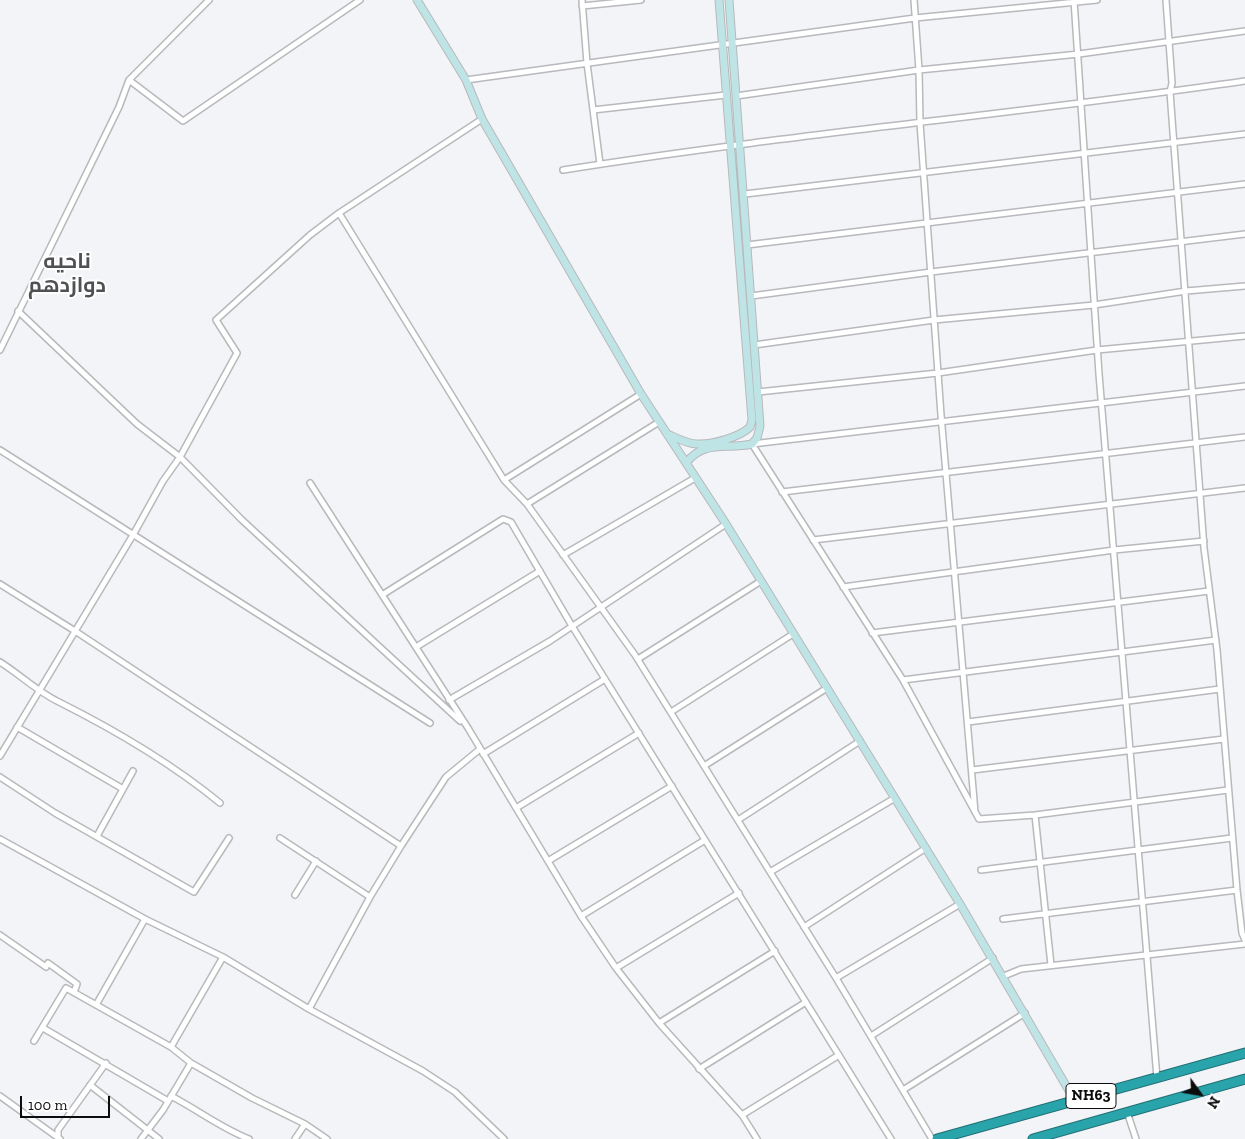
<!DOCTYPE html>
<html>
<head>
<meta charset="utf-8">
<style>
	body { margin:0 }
	#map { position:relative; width:1245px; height:1139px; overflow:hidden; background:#f3f4f7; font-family:"Zilla Slab",serif }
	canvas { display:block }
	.north { position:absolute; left:1175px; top:1069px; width:50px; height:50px; -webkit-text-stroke:4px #fff; paint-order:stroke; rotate:122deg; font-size:14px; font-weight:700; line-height:20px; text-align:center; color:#0c0c0d }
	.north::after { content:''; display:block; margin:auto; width:18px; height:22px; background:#0c0c0d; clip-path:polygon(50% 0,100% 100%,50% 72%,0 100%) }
	.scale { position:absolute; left:20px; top:1096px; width:90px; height:22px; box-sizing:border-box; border:2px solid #0c0c0d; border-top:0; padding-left:6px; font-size:15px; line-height:18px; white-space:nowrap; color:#0c0c0d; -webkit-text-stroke:4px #fff; paint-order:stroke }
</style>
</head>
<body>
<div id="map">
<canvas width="1245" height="1139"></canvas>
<div class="north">N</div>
<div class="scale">100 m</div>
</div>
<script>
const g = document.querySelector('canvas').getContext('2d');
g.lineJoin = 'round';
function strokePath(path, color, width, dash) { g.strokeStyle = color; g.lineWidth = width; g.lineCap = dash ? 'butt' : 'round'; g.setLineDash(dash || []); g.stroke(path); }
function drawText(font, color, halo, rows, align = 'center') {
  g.font = font + ' "Zilla Slab",Cairo,serif'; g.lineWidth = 4; g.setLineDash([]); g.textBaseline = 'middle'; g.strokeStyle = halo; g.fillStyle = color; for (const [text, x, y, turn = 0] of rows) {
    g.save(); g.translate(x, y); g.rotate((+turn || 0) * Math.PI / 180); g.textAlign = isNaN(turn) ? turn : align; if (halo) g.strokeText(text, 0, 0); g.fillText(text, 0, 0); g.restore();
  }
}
const street = new Path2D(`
	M582,0L587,63L600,164
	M914,0L919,70L920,123L941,415L975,812
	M1074,0L1099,374L1157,1078
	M1166,0L1172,83L1170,92L1204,548L1217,650L1237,890L1242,933L1245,940
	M582,6L641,0
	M129,80L183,121L360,0
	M466,80L915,18L1097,0
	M736,96L919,70L1079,54L1245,31
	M593,110L726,95
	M563,170C789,134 1018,114 1245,81
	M745,194L1245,134
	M339,213L504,480L527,504L635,655L836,978L932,1139
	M747,245L1245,184
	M751,296L931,272L1245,234
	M18,311L137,424L180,457L242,520L460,721
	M754,345L934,320L1094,305L1186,291L1245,286
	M0,350L119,107L129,80L209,0
	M758,392L938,373L1097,350L1245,336
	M0,450L430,723
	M504,480L641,394
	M310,483L468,728L581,916L616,968L659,1023L742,1115L757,1139
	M782,492L1245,437
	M527,504L659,422
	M813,540L1245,488
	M563,555L695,478
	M0,584L75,631L401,846
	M843,587L1114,550L1204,541
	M382,595L503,519L511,522L572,626L891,1139
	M872,633L1209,591
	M416,647L540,571
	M638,659L761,581
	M0,662C19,674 37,691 57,701C115,730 170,762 220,803
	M903,680L1216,640
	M449,700L550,641L726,524
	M671,712L793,634
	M968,722L1220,689
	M17,727L123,789
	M483,754L605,679
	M0,756L133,535L163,481L180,457L237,353L216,320L310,235L339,213L482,119
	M704,766L827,688
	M972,770L1224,739
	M0,777L55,813L194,892L229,838
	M1228,790L1035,815L979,819L903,680L752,444L1245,386
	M516,808L639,733
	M1035,815L1051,965
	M738,820L860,741
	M97,836L133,771
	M280,838L370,897
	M0,839L145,919L223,957L309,1009L423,1071L455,1092L504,1139
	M548,861L672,786
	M981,870L1232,838
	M770,872L895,798
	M295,895L316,861
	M581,916L705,840
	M1003,919L1237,890
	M804,927L926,848
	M0,935L46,967L48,963L77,984L74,992
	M616,968L739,893
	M1004,976L1021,969L1245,944
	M836,978L960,904
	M96,1005L145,919
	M309,1009L370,897L401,846L446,777L480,749
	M659,1023L775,951
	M43,1028L168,1101
	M871,1036L993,958
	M34,1041L66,988L171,1047L191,1063L252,1098L305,1124L327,1139
	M171,1047L223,957
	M699,1069L806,1002
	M90,1085L159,1139
	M903,1090L1025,1013
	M0,1096L60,1139
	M171,1096C198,1110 221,1128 249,1139
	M1127,1112L1136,1139
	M742,1115L839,1055
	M58,1137V1130L106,1063
	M141,1139L163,1110L191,1063
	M295,1139L305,1124`);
const secondary = new Path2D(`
	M417,0L466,80L482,119L641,394L726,524L960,904L1075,1101
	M667,434C677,438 687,444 697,444C712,445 740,437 750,427L752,420L719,0
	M686,463C705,439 726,450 752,444L757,438L760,426L729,0`);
const highway = new Path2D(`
	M937,1139L1245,1053
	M1033,1139L1245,1079`);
const shields = [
	[1091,1096,50]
];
const shieldNames = [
	["NH63",1091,1096]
];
const districtNames = [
	["ناحیه",67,262],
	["دوازدهم",67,286]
];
strokePath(street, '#b8b9bc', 8);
strokePath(secondary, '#b8b9bc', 9);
strokePath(highway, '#206f74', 11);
strokePath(street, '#fff', 5);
strokePath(secondary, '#bfe4e6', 7);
strokePath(highway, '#2aa4ab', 9);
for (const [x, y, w] of shields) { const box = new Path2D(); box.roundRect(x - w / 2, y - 12.5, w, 25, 4); g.fillStyle = '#fff'; g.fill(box); strokePath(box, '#0c0c0d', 1); }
drawText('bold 15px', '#0c0c0d', null, shieldNames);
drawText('bold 21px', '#505153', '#fff', districtNames);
</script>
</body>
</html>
